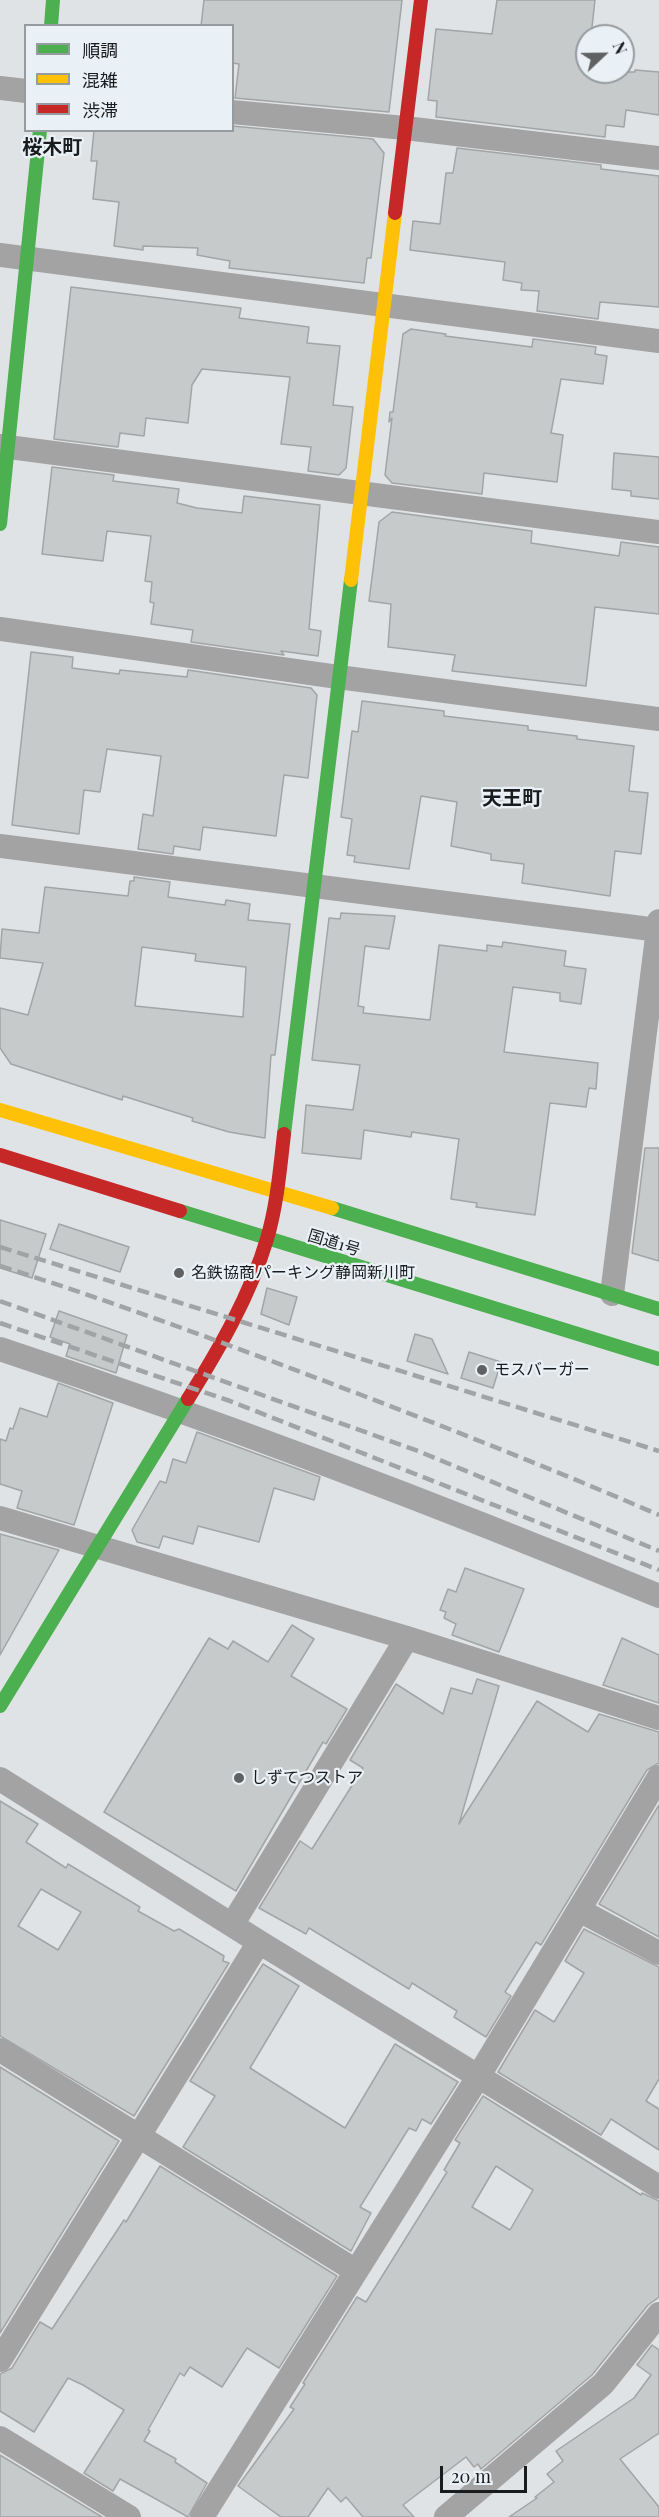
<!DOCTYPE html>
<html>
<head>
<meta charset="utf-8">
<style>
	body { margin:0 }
	#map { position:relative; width:659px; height:2517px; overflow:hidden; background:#e0e3e5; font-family:"Playfair Display","Noto Sans JP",serif }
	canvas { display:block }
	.legend { position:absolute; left:24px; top:24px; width:210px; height:108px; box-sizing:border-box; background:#eaf1f6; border:2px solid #969b9f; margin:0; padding:8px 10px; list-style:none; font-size:18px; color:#191b1d }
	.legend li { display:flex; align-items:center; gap:12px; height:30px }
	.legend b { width:30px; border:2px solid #969b9f }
	.north { position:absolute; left:575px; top:24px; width:60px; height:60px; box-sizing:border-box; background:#eaf1f6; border:2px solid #969b9f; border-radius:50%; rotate:68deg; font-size:16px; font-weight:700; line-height:24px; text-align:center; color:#191b1d }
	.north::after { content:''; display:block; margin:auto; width:21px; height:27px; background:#5f6163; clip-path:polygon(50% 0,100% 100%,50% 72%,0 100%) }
	.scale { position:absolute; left:440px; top:2466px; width:87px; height:27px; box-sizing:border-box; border:3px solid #191b1d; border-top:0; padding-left:8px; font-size:18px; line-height:21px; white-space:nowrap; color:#191b1d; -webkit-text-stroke:4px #eaf1f6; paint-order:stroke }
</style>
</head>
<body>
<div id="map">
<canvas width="659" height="2517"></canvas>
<ul class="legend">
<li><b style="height:8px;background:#4caf50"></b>順調</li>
<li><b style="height:8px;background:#ffc107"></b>混雑</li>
<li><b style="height:8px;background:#c62828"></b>渋滞</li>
</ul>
<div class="north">N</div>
<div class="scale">20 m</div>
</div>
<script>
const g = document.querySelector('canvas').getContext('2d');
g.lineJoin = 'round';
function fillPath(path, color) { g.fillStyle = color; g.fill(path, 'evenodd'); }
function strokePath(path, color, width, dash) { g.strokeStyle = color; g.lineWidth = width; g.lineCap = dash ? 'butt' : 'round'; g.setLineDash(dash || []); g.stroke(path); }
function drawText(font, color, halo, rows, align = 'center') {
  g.font = font + ' "Playfair Display","Noto Sans JP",serif'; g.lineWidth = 4.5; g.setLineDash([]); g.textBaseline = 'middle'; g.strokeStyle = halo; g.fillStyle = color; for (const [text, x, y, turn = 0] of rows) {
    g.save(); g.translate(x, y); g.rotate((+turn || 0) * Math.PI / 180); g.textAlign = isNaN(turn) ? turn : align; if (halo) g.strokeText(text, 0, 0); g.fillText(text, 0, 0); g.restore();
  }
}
const building = new Path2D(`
	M204,0H402L389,112L235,98L239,64L232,63V26H201Z
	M497,0H595L591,36H587V72H635V70L659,72V115L626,110L624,127L606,125L605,137L436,117L437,101L428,100L436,29L492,34Z
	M232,126L373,139L384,153L371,258H367L364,283L229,268L230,261L197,255L198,248L143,246V250L114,246L119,202L93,199L97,161H91L94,130H232Z
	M457,148L601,165V169L659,176V307L600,302L598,319L537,311L539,291L521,290L522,283L503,280L505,262L410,250L413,221L440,224L446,173H453Z
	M71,287L241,308L239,318L309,327L307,343L340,346L333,405L353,407L346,468L339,475L308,471L311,447L281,444L290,377L202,369L192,385L188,423L146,418L144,436L120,433L118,447L54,439Z
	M411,329L446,334L445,336L532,347L533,339L596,347L595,354L607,356L603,384L561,379L551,433L563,435L557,482L484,473L482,494L392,483L385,475L392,418L389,422L390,412H393L403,334Z
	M614,453L659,457V499L631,496V491L612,489Z
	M52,467L114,475L113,481L179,489L177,503L197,508L242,513L244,496L320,505L309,629L321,631L318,656L281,651L284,655L191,642L193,630L151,624L154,603L150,602L152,582L145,581L151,536L107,531L103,561L42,554Z
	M392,512L532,531L531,543L619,556L621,542L659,547V614L595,607L586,686L452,671L455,655L388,647L391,604L369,601L379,522Z
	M31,652L73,657L72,668L119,674L120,670L187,677L188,670L311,688L317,695L308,778L284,775L276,836L203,827L200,850L174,846L173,854L138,849L143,814L153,816L161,756L107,749L100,792L84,790L79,834L12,825Z
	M362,701L444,711V716L528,726V730L577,736V739L634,746L629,791L648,793L641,854L615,851L610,896L522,883L524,864L491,860V854L451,846L457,802L421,796L409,869L354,862L355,856L347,855L352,819L341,817L352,731L358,732Z
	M134,877L170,882L168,897L225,905L226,900L250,904L248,920L290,924L275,1055H271L265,1138L229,1132L192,1121L193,1118L123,1096L122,1100L11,1064L0,1048V1008L28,1015L43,963L0,958L2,929L39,933L45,887L128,896L130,881H134ZM142,947L196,954L195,961L246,967L243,1017L135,1006Z
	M341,913L395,916L389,949L365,946L358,1006L364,1007L363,1013L430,1020L439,945L487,951V945L502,947L503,942L566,951L564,966L586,969L581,1004L560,1001V993L513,987L504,1052L598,1063L596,1089L589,1088L586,1107L550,1103L535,1215L476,1207L477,1203L451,1199L459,1139L412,1132L411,1137L364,1130L361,1159L302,1153L306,1105L353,1110L360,1065L312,1060L329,918L340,919Z
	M645,1148H659V1261L632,1253Z
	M0,1220L46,1234L32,1278L0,1268Z
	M59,1224L129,1247L120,1272L50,1249Z
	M267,1288L297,1297L289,1325L261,1314Z
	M59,1311L127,1335L116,1373L66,1356L70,1344L50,1337Z
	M415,1334L432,1339L448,1374L407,1361Z
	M469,1352L501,1362L493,1388L461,1378Z
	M58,1383L113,1403L74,1525L17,1508L22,1491L0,1484V1439L6,1441L10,1428L13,1429L20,1408L47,1417Z
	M197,1432L320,1477L314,1500L274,1488L259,1542L198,1526L193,1544L163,1536L159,1548L137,1542L132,1530L160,1481L166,1483L173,1459L186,1463Z
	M0,1534L59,1550L0,1655Z
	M465,1568L524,1589L499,1652L452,1635L456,1624L444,1618L446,1612L440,1610L448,1589L456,1592Z
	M292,1625L314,1639L291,1676L347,1709L326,1744L323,1742L236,1891L104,1812L209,1638L228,1649L233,1641L268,1662Z
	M622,1638L659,1655V1703L603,1685Z
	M477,1679L499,1686L459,1824L537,1701L588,1732L599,1714L659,1732V1763L647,1770L541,1945L536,1942L505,1992L511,1996L486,2037L454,2017L457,2011L412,1983L409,1989L309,1928L306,1934L259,1908L300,1841L312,1849L363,1768L350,1760L396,1684L443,1714L451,1688L472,1694Z
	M0,1801L38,1824L26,1842L66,1868L68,1864L140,1907L138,1911L174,1931L179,1929L224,1956L223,1961L229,1963L134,2116L0,2036ZM41,1889L81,1912L58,1950L18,1926Z
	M659,1805V1937L599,1904Z
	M584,1929L659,1967V2079L646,2101L659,2109V2150L611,2119L601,2135L498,2072L535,2010L554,2022L584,1973L565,1961Z
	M263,1964L299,1986L250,2068L345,2128L395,2044L458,2082L431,2124L422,2119L416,2131L409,2128L360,2207L371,2213L351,2251L183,2147L215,2096L190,2081Z
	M0,2067L119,2141L0,2333Z
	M483,2096L641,2195L642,2193L659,2201V2297L648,2305L592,2375L481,2469L478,2464L474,2467L466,2457L403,2505L414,2517H363L346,2497L341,2502L328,2488L308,2517H281L238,2486L294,2409L290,2407L305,2384L303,2383L357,2297L366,2302L447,2172L444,2170L460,2143L455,2140ZM496,2166L533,2190L510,2230L472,2207Z
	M160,2166L337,2276L279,2368L247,2348L222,2387L190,2367L184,2376L180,2373L148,2430L150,2431L144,2441L176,2459L175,2462L207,2483L188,2517L120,2479L113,2491L84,2473L124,2410L83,2385L68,2378L34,2432L0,2411V2374L12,2368L40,2322L52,2329L124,2220L126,2222Z
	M652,2345L659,2350V2433L620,2459L659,2507V2517H509L537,2498L535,2497L554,2482L547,2474L563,2461L556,2451L634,2398L651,2375L637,2365Z
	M0,2455L102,2517H0Z`);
const street = new Path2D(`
	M0,88L26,91
	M232,112L405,128L659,158
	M0,255L659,341
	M0,446L659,532
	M0,629L338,677L659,719
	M0,846L659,930
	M612,1294L659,921
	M0,1349C223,1423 442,1506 659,1596
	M0,1518L407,1638L659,1718
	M0,1779L259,1942L659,2187
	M579,1910L659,1953
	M232,1925L407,1638
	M0,2050L356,2271
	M0,2360L259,1942
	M0,2438L129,2517
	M202,2517L478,2077L659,1777
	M446,2517L603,2384L659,2314`);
const fast = new Path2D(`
	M51,26L53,0
	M0,524L40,130
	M284,1134L351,580
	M332,1208L659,1309
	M180,1211L659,1359
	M0,1706L188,1399`);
const slow = new Path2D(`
	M351,580L395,213
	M0,1110L332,1208`);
const jam = new Path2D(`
	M395,213L421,0
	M0,1155L180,1211
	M188,1399C219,1349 250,1296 267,1239C277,1205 280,1169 284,1134`);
const rail = new Path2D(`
	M0,1247L659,1451
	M0,1266C123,1305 243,1350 364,1396C463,1434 562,1473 659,1515
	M0,1301L418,1451L659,1551
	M0,1323L230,1401L659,1570`);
const markers = [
	[179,1273,6,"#5f6163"],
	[482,1370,6,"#5f6163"],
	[239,1778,6,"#5f6163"]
];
const streetNames = [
	["国道1号",334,1243,17]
];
const poiNames = [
	["名鉄協商パーキング静岡新川町",191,1273],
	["モスバーガー",494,1370],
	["しずてつストア",251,1778]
];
const quarterNames = [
	["桜木町",52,148],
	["天王町",512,799]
];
fillPath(building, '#c7cacb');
strokePath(building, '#a2a4a6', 1.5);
strokePath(street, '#a4a3a4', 24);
strokePath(fast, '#4caf50', 14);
strokePath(slow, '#ffc107', 14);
strokePath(jam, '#c62828', 14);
strokePath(rail, '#a2a3a4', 4.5, [12, 6]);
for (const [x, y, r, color] of markers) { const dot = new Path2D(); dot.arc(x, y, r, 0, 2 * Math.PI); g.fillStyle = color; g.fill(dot); strokePath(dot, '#eaf1f6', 2); }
drawText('16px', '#191b1d', '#eaf1f6', streetNames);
drawText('16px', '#191b1d', '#eaf1f6', poiNames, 'left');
drawText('bold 20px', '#191b1d', '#eaf1f6', quarterNames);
</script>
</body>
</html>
